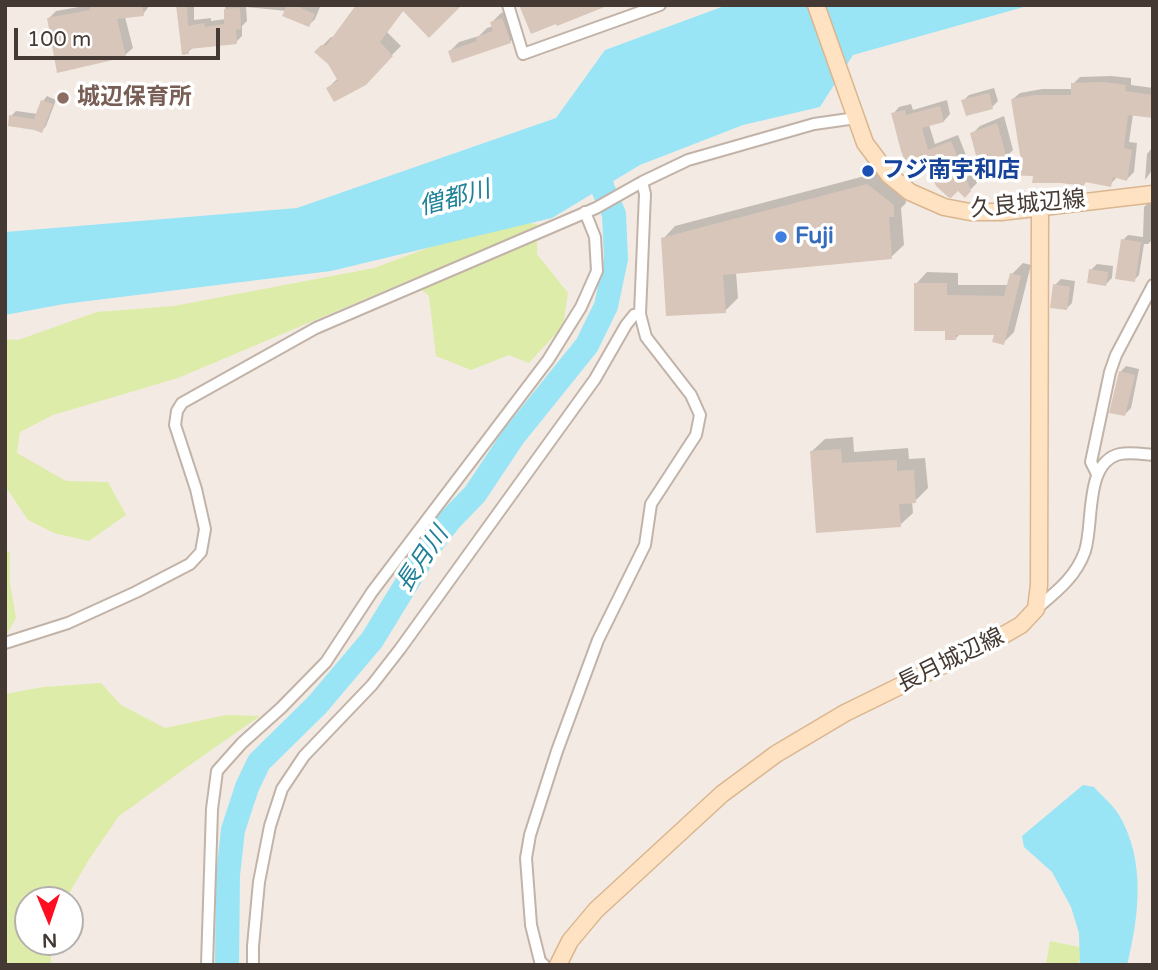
<!DOCTYPE html>
<html>
<head>
<meta charset="utf-8">
<style>
	body { margin:0 }
	#map { position:relative; width:1158px; height:970px; overflow:hidden; background:#f3ebe3; font-family:"Varela Round",sans-serif }
	canvas { display:block }
	.frame { position:absolute; inset:0; border:7px solid #453a33; pointer-events:none }
	.north { position:absolute; left:14px; top:886px; width:70px; height:70px; box-sizing:border-box; background:#fff; border:2px solid #b5b0ad; border-radius:50%; rotate:178deg; font-size:19px; font-weight:700; line-height:28px; text-align:center; color:#453a33 }
	.north::after { content:''; display:block; margin:auto; width:24px; height:32px; background:#ff0e21; clip-path:polygon(50% 0,100% 100%,50% 72%,0 100%) }
	.scale { position:absolute; left:14px; top:28px; width:206px; height:32px; box-sizing:border-box; border:4px solid #453a33; border-top:0; padding-left:9px; font-size:21px; line-height:24px; white-space:nowrap; color:#453a33; -webkit-text-stroke:5px #fff; paint-order:stroke }
</style>
</head>
<body>
<div id="map">
<canvas width="1158" height="970"></canvas>
<div class="frame"></div>
<div class="north">N</div>
<div class="scale">100 m</div>
</div>
<script>
const g = document.querySelector('canvas').getContext('2d');
g.lineJoin = 'round';
function fillPath(path, color) { g.fillStyle = color; g.fill(path, 'evenodd'); }
function strokePath(path, color, width, dash) { g.strokeStyle = color; g.lineWidth = width; g.lineCap = dash ? 'butt' : 'round'; g.setLineDash(dash || []); g.stroke(path); }
function drawText(font, color, halo, rows, align = 'center') {
  g.font = font + ' "Varela Round","Noto Sans JP",sans-serif'; g.lineWidth = 7; g.setLineDash([]); g.textBaseline = 'middle'; g.strokeStyle = halo; g.fillStyle = color; for (const [text, x, y, turn = 0] of rows) {
    g.save(); g.translate(x, y); g.rotate((+turn || 0) * Math.PI / 180); g.textAlign = isNaN(turn) ? turn : align; if (halo) g.strokeText(text, 0, 0); g.fillText(text, 0, 0); g.restore();
  }
}
const green = new Path2D(`
	M519,222L537,224V254L568,293L563,326L529,363L509,355L471,370L436,356L429,296L410,280L178,378L53,415L20,432L17,453L66,481L108,482L126,515L89,541L54,533L28,520L5,486V339L18,340L97,312L174,306L374,268L484,227Z
	M5,551L10,552V583L16,618L5,637Z
	M101,683L121,705L165,728L226,715L260,716L197,760L119,816L90,858L65,900H28V942H51V965H5V694L43,687Z
	M1050,941L1084,948L1078,965H1046Z`);
const water = new Path2D(`
	M727,5H1031L853,55L820,107L743,125L640,165L552,218L331,271L64,304L5,315V232L297,208L556,118L605,50Z
	M1083,785L1094,787C1102,796 1113,805 1119,815C1146,860 1139,917 1127,965H1080L1079,933L1071,907L1052,872L1024,847L1022,836Z`);
const shadow = new Path2D(`
	M90,5H150L143,14L125,17L133,48L125,55L49,18L56,11Z
	M178,5H194V20L211,18V21L226,19L225,5H315L320,7L315,19L309,25L287,11L246,7L247,21L242,26V36L236,42L194,47L188,52Z
	M358,5H459L403,11L387,32L401,46L364,83L328,88L338,78L322,46L331,37H334Z
	M511,10L519,32L510,42L450,51L459,42L479,36L487,28L493,26L492,22L501,13Z
	M1111,76L1131,78V85L1153,88V117L1133,114L1129,142L1137,143L1134,172L1127,179L1117,177L1110,185L1087,181L1084,184L1035,175L1003,172L1009,165L1023,162L1013,99L1020,93L1042,89H1073V84L1080,77Z
	M994,88L998,101L992,107L963,101L969,95Z
	M47,96L56,100L46,126L42,131L11,116L16,111L38,114L43,101Z
	M947,100L950,114L944,121L929,125L935,144L958,135L977,183L965,195L928,163L893,114L899,107L911,104L913,110Z
	M1004,116L1013,150L1006,157L972,134L980,126Z
	M1152,148L1153,169L1145,180L1147,154Z
	M880,172L905,193L906,203L901,208L904,245L891,257L736,272L738,298L725,311L663,239L675,226Z
	M1149,202H1153V239L1148,244H1144L1139,275L1134,280L1123,240L1128,235L1143,237L1144,207Z
	M1023,263L1031,265L1014,332L1003,343L996,334L961,333L955,339L946,329L916,284L927,272L958,273V285H1009L1012,274Z
	M1097,264L1113,266L1112,278L1106,284L1091,270Z
	M1061,279L1075,281L1072,303L1067,308L1055,285Z
	M1126,366L1139,369L1131,408L1125,414L1120,372Z
	M853,437L854,452L908,448L909,459L925,458L928,488L915,501H912L913,513L900,525L812,451L825,439Z`);
const river = new Path2D(`
	M227,965L228,875L233,830L247,787L259,762L317,705L372,640L429,547L450,520L475,494L513,437L587,345L606,306L616,259L614,214L603,189L594,157`);
const building = new Path2D(`
	M100,5H142L144,16L117,19L126,57L57,73L47,18L90,10V7Z
	M176,5H187L188,26L204,23L205,27L224,24V9L240,8L241,29L236,30L237,44L189,49V54L182,55Z
	M287,5H294L315,14L309,27L282,16Z
	M356,5H462L429,38L403,11L380,42L393,56L366,85L334,102L326,88L338,81L328,64L314,52L321,45L326,46Z
	M519,5H606L607,6L557,26L556,24L531,34Z
	M502,18L511,43L452,63L448,51L477,41L476,37L493,31L490,22Z
	M1103,82L1126,85L1125,91L1153,95V118L1128,115L1124,148L1132,150L1127,181L1113,177L1111,187L1085,182L1084,186L1061,183H1032L1033,176L1001,175V171L1022,167L1011,99L1035,95H1071V83Z
	M989,93L993,109L966,116L961,100Z
	M41,100L53,104L42,133L34,130L8,126L9,115L34,119Z
	M940,106L944,122L922,128L928,150L951,141L971,191L965,198L958,191L951,198L948,197L936,186L927,165L909,172L901,151L891,113L905,110L906,115Z
	M997,123L1007,159L979,167L970,133Z
	M867,184L894,205V217H889L892,259L723,275L726,313L666,316L661,238Z
	M1121,239L1141,242L1135,282L1115,279Z
	M1089,269L1108,272L1106,286L1087,283Z
	M1010,273L1021,276L1004,345L992,342L994,335H956V340H945V331H914V283H947V295L1004,296Z
	M1053,284L1070,287L1067,310L1050,308Z
	M1119,371L1135,375L1125,416L1109,413Z
	M841,449L842,463L897,460V471L914,470L916,503L899,504L901,527L816,533L810,451Z`);
const minor = new Path2D(`
	M508,5L523,54L660,5
	M1097,474L1091,462L1110,372L1116,355L1153,285
	M1036,609C1056,592 1076,577 1085,551C1094,523 1084,462 1120,454C1129,452 1143,454 1153,455
	M5,643L68,623L136,592L190,564L201,552L205,529L196,489L175,425L177,411L182,403L316,328L596,208L642,182L688,160L814,124L856,118
	M207,965L212,809L217,771L242,743L281,708L326,662L372,592L548,360L581,307L597,271L595,237L585,212
	M253,965V946L259,882L270,826L282,789L304,756L372,685L400,649L595,379L626,325L634,315L640,314
	M544,965L540,961L531,925L526,858L530,835L557,751L598,640L645,545L651,504L696,435L700,415L691,395L646,337L640,314L645,194L642,182`);
const secondary = new Path2D(`
	M816,5L865,143L889,175L910,192L944,207L970,212H1001L1153,194
	M558,965L570,941L596,910L722,794L776,754L845,713L1000,637L1021,625L1036,609L1039,585L1040,206`);
const markers = [
	[63,98,7,"#8d6e63"],
	[868,171,7,"#1a4fb4"],
	[781,237,7,"#3f7fe0"]
];
const educationNames = [
	["城辺保育所",77,98]
];
const transitNames = [
	["フジ南宇和店",882,171]
];
const streetNames = [
	["久良城辺線",1028,205,-5],
	["長月城辺線",951,661,-26]
];
const shopNames = [
	["Fuji",795,237]
];
const waterNames = [
	["僧都川",455,199,-15],
	["長月川",423,560,-56]
];
fillPath(green, '#ddeca8');
fillPath(water, '#99e5f6');
fillPath(shadow, '#0003');
strokePath(river, '#99e5f6', 24);
fillPath(building, '#d9c6ba');
strokePath(minor, '#c2b3a8', 14);
strokePath(secondary, '#dab690', 19);
strokePath(minor, '#fff', 10);
strokePath(secondary, '#ffe2c1', 16);
for (const [x, y, r, color] of markers) { const dot = new Path2D(); dot.arc(x, y, r, 0, 2 * Math.PI); g.fillStyle = color; g.fill(dot); strokePath(dot, '#fff', 2.5); }
drawText('bold 23px', '#785e54', '#fff', educationNames, 'left');
drawText('bold 23px', '#164399', '#fff', transitNames, 'left');
drawText('23px', '#453a33', '#fff', streetNames);
drawText('bold 23px', '#366cbe', '#fff', shopNames, 'left');
drawText('italic 24px', '#1f8198', '#fff', waterNames);
</script>
</body>
</html>
